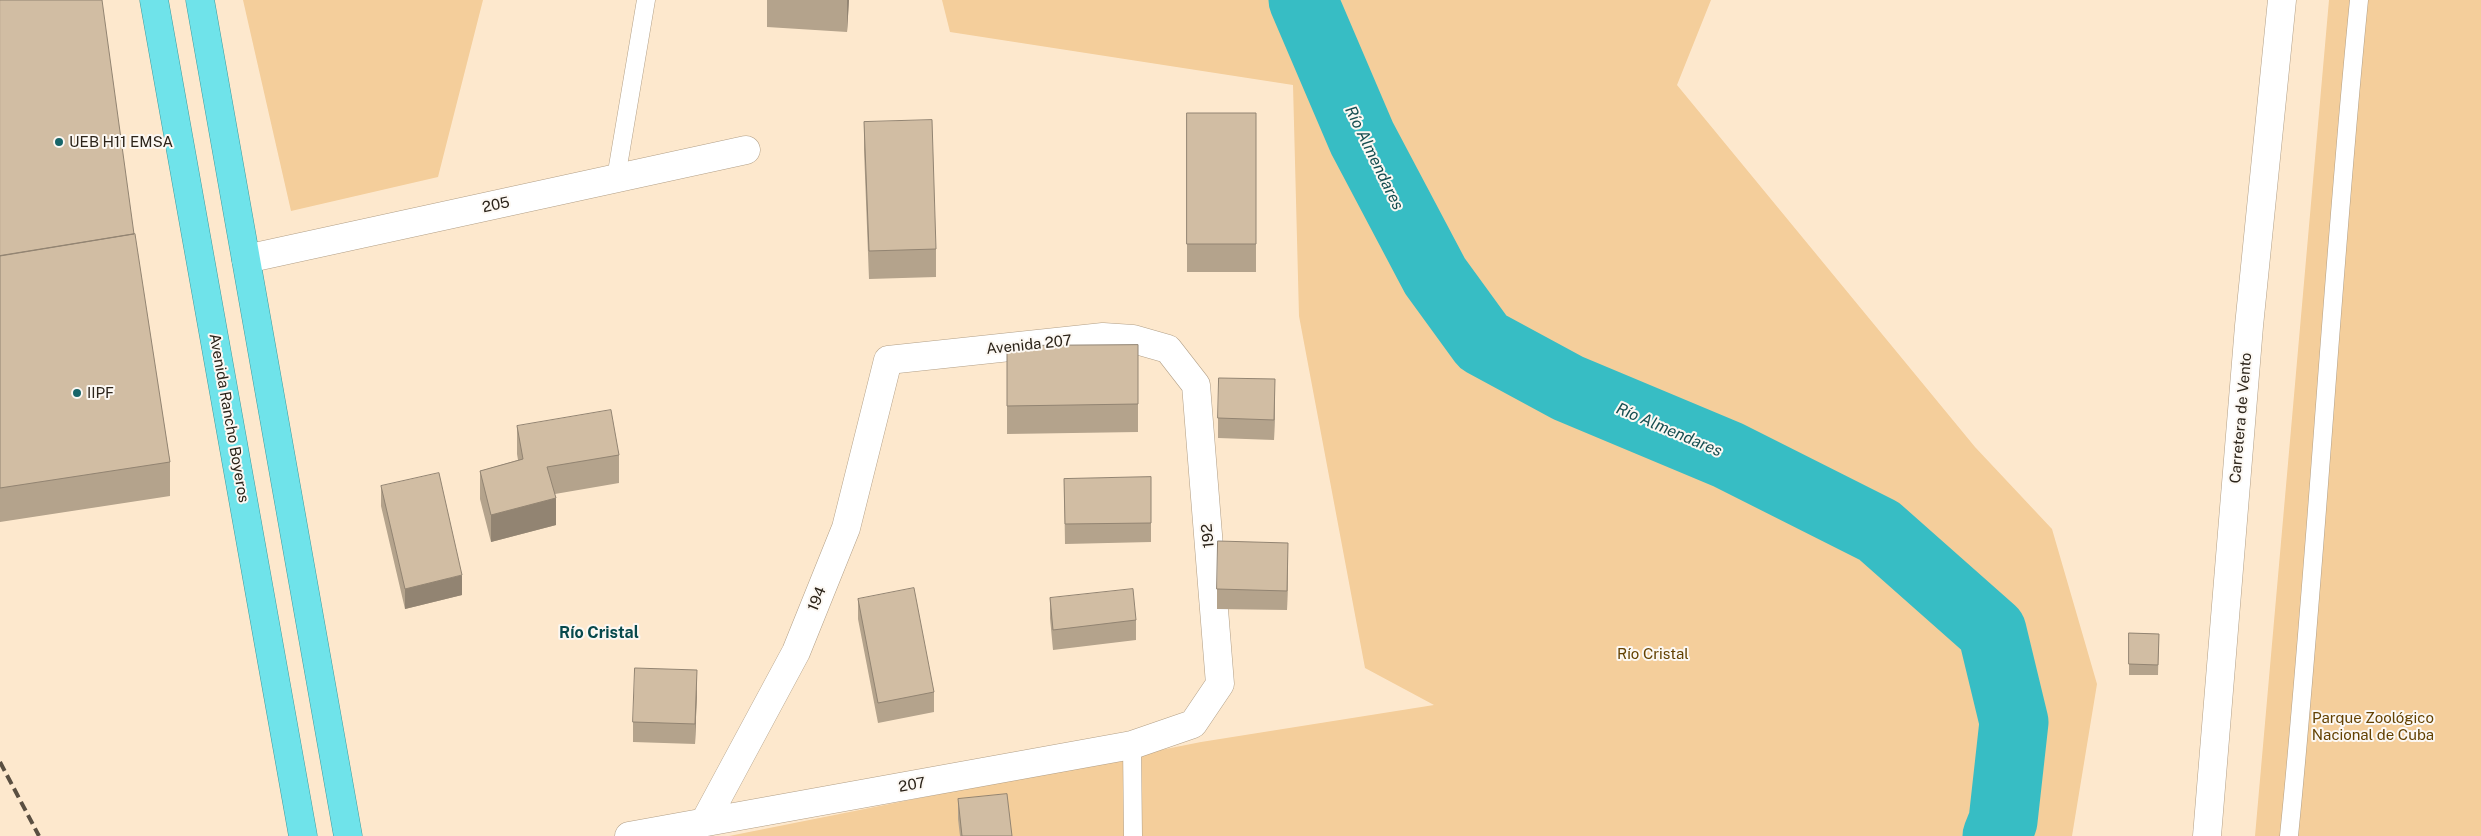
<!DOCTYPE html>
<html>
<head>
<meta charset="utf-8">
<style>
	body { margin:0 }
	canvas { display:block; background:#fde8cd }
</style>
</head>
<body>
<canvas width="2481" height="836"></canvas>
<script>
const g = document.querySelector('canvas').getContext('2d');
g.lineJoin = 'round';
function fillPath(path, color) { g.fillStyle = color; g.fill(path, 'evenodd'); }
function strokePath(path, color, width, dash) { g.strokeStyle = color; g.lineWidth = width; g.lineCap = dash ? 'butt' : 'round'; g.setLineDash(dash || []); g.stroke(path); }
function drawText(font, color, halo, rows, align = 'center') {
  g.font = font + ' "Public Sans",sans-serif'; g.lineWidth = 4; g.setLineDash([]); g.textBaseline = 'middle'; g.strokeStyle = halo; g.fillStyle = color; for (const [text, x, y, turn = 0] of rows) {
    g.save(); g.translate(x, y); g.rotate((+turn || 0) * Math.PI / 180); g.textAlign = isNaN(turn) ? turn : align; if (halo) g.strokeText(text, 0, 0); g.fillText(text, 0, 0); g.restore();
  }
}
const green = new Path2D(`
	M243,0H483L438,177L291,211Z
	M942,0H1711L1677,85L1975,447L2052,529L2097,684L2072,836H729L1201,742L1434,705L1365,668L1299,316L1293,85L950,32Z
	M2329,0H2481V836H2255Z`);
const river = new Path2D(`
	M1303,0L1362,138L1435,276L1483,342L1568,388L1728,455L1879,531L1992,631L2014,722L2003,821L1997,836`);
const service = new Path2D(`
	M616,178L646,0
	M1132,745L1133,836
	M2289,836C2317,558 2331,278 2359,0`);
const minor = new Path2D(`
	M246,259L746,150
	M629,836L1132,745L1193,724L1220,684L1196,385L1168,349L1133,339L1103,337L888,360L846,528L796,652L705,821`);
const tertiary = new Path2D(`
	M2207,836L2249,326L2282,0`);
const trunk = new Path2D(`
	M154,0L303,836
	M200,0L348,836`);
const rail = new Path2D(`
	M0,762L39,836`);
const wall = new Path2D(`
	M0,0L134,234L170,462V496L0,522Z
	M767,0H849L847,32L767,27Z
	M1187,113H1256V272H1187Z
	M864,122L936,249V277L869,279L864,150Z
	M1138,345V432L1007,434V346Z
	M1275,399L1274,440L1218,438V418Z
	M517,426L619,455V483L555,494L556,525L491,542L480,499V471L518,460L517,454Z
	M1151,477V542L1065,544L1064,479Z
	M381,486L462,595L405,609L381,506Z
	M1288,563L1287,610L1217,609V589Z
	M1050,598L1136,620V640L1053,650L1050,618Z
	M858,599L934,692V712L878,723L858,619Z
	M2129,633L2159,634L2158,675H2129Z
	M697,690L695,744L633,742V722Z
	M958,799L1012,836H960L958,819Z`);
const shadedWall = new Path2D(`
	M847,0H849L847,32Z
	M1275,379V399L1274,440V420Z
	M556,498V525L491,542V515Z
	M1288,543V563L1287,610V591Z
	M462,575V595L405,609V589Z
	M697,670V690L695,744V724Z`);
const building = new Path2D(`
	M0,0H102L134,234L0,256Z
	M1187,113H1256V244H1187Z
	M932,120L936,249L869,251L864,122Z
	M135,234L170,462L0,488V256Z
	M1138,345V404L1007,406V346Z
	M1219,378L1275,379L1274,420L1218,418Z
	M611,410L619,455L547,467L556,498L491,515L480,471L523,459L517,426Z
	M439,473L462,575L405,589L381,486Z
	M1151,477V523L1065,524L1064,479Z
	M1218,541L1288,543L1287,591L1217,589Z
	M914,588L934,692L878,703L858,599Z
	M1133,589L1136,620L1053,630L1050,598Z
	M2129,633L2159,634L2158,665L2129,664Z
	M635,668L697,670L695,724L633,722Z
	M1007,794L1012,836H962L958,799Z`);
const markers = [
	[59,142,5,"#176569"],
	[77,393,5,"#176569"]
];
const poiNames = [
	["UEB H11 EMSA",69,142],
	["IIPF",87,393]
];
const streetNames = [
	["205",496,205,-12],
	["Avenida 207",1029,345,-6],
	["Avenida Rancho Boyeros",229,418,80],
	["Carretera de Vento",2241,418,-85],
	["192",1208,536,-95],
	["194",817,599,-68],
	["207",912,785,-10]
];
const parkNames = [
	["Río Cristal",1653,654],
	["Parque Zoológico",2373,718],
	["Nacional de Cuba",2373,735]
];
const waterNames = [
	["Río Almendares",1374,158,64],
	["Río Almendares",1669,430,23]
];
const neighbourhoodNames = [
	["Río Cristal",599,633]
];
fillPath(green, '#f4ce9b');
strokePath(river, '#37bdc4', 69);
strokePath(service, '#b29f86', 19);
strokePath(minor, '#b29f86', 29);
strokePath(tertiary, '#b29f86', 29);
strokePath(trunk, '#409b9d', 29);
strokePath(service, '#fff', 18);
strokePath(minor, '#fff', 28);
strokePath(tertiary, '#fff', 28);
strokePath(trunk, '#6fe3ea', 28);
strokePath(rail, '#5a4f41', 4, [10, 5]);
fillPath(wall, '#b4a38c');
fillPath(shadedWall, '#928472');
fillPath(building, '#d1bda3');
strokePath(building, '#928472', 1);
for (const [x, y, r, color] of markers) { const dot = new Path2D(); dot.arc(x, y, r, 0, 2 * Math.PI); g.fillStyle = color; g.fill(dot); strokePath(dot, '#fcf8f3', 2); }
drawText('15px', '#2b2319', '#fcf8f3', poiNames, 'left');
drawText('15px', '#2b2319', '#fcf8f3', streetNames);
drawText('15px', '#634101', '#fcf8f3', parkNames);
drawText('italic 16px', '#164e51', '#fcf8f3', waterNames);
drawText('bold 16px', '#07494c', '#fcf8f3', neighbourhoodNames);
</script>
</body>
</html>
